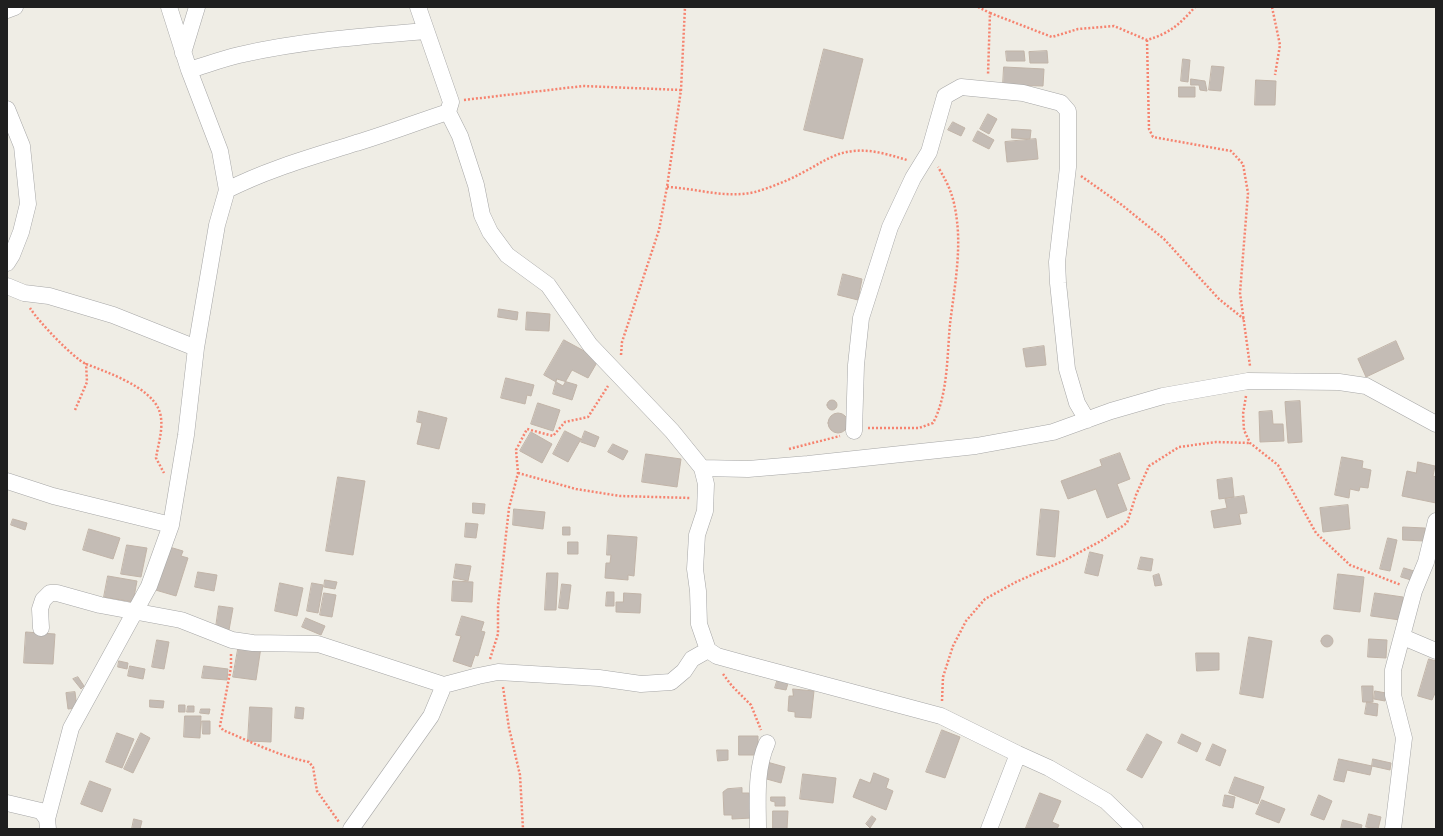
<!DOCTYPE html>
<html>
<head>
<meta charset="utf-8">
<style>
	body { margin:0 }
	#map { position:relative; width:1443px; height:836px; overflow:hidden; background:#efede5; font-family:Figtree,sans-serif }
	canvas { display:block }
	.frame { position:absolute; inset:0; border:8px solid #1f1f1f; pointer-events:none }
</style>
</head>
<body>
<div id="map">
<canvas width="1443" height="836"></canvas>
<div class="frame"></div>
</div>
<script>
const g = document.querySelector('canvas').getContext('2d');
g.lineJoin = 'round';
function fillPath(path, color) { g.fillStyle = color; g.fill(path, 'evenodd'); }
function strokePath(path, color, width, dash) { g.strokeStyle = color; g.lineWidth = width; g.lineCap = dash ? 'butt' : 'round'; g.setLineDash(dash || []); g.stroke(path); }
const building = new Path2D(`
	M824,49L863,59L843,139L804,130Z
	M1006,51H1024L1025,61H1007Z
	M1047,51L1048,63H1030L1029,52Z
	M1183,59L1190,60L1188,82L1181,81Z
	M1212,66L1224,67L1221,91L1209,90Z
	M1004,67L1044,69L1043,86L1003,85Z
	M1191,79L1205,81L1207,91L1200,90L1199,85H1191Z
	M1256,80L1276,81L1275,105H1255Z
	M1179,87H1195V97H1179Z
	M988,114L997,119L989,134L980,129Z
	M953,122L965,128L961,136L948,130Z
	M1012,129L1031,130L1030,139L1012,138Z
	M978,131L994,140L989,149L973,141Z
	M1036,139L1038,159L1007,162L1005,142Z
	M843,274L862,279L858,300L838,295Z
	M499,309L518,312L517,320L498,317Z
	M527,312L550,314L549,331L526,330Z
	M564,340L599,359L588,378L572,370L563,386L544,375Z
	M1396,341L1404,359L1366,377L1358,359Z
	M1044,346L1046,365L1026,367L1023,349Z
	M506,378L534,385L531,396L527,395L525,404L501,398Z
	M557,379L577,385L572,400L553,394Z
	M827 405a5 5 0 1 1 10 0a5 5 0 1 1-10 0Z
	M1300,401L1302,442L1288,443L1285,402Z
	M538,403L560,410L553,431L531,424Z
	M419,411L447,418L439,449L417,444L422,423L417,422Z
	M1272,411L1273,424H1283L1284,441L1260,442L1259,412Z
	M828 423a10 10 0 1 1 20 0a10 10 0 1 1-20 0Z
	M565,431L581,439L568,462L553,454Z
	M585,431L599,437L595,447L581,442Z
	M531,432L552,444L542,463L520,451Z
	M613,444L628,451L623,460L608,452Z
	M1120,453L1130,479L1117,484L1127,510L1107,518L1096,489L1068,499L1061,481L1102,466L1100,460Z
	M646,454L681,459L677,487L642,482Z
	M1342,457L1363,461L1362,468L1371,470L1368,488L1360,487L1359,491L1350,489L1349,498L1335,495Z
	M1418,462L1435,466L1433,476L1436,477V503L1402,496L1407,471L1416,473Z
	M338,477L365,481L353,555L326,551Z
	M1232,478L1234,497L1219,499L1217,480Z
	M1244,496L1247,513L1239,514L1241,524L1214,528L1211,511L1227,508L1225,499Z
	M473,503L485,504L484,514L473,513Z
	M1348,505L1350,529L1323,532L1320,508Z
	M514,509L545,512L543,529L513,525Z
	M1041,509L1059,511L1055,557L1037,555Z
	M13,519L27,523L25,530L11,525Z
	M466,523L478,524L476,538L465,537Z
	M563,527H570V535H563Z
	M1403,527L1425,528L1424,541L1403,540Z
	M89,529L120,538L113,559L83,550Z
	M608,535L637,537L634,576L628,575V580L605,578L606,563H610L611,555H607Z
	M1388,538L1397,540L1390,571L1380,569Z
	M568,542H578V554H568Z
	M127,545L147,548L141,577L121,574Z
	M166,546L183,551L181,556L188,558L176,596L152,589Z
	M1090,552L1103,555L1098,576L1085,573Z
	M1141,557L1153,559L1151,571L1138,569Z
	M456,564L471,566L468,581L454,578Z
	M1404,568L1414,571L1411,580L1401,577Z
	M198,572L217,575L214,591L195,587Z
	M547,573H558L556,610H545Z
	M1159,574L1162,585L1155,586L1153,576Z
	M1338,574L1364,577L1360,612L1334,609Z
	M108,576L137,581L133,602L104,597Z
	M325,580L337,582L335,589L324,587Z
	M453,581L473,582L472,602L452,601Z
	M280,583L303,588L297,616L275,611Z
	M312,583L323,585L318,613L307,611Z
	M562,584L571,585L568,609L559,608Z
	M607,592H614V606H606Z
	M324,593L336,595L332,617L320,615Z
	M624,593L641,594L640,613L616,612V602H623Z
	M1375,593L1403,597L1400,620L1371,616Z
	M219,606L233,608L229,630L216,627Z
	M462,616L484,622L481,631L485,632L478,656L475,655L471,667L453,661L461,636L456,635Z
	M306,618L325,626L321,635L302,627Z
	M26,632L55,634L53,664L24,663Z
	M1321 641a6 6 0 1 1 12 0a6 6 0 1 1-12 0Z
	M1249,637L1272,641L1263,698L1240,694Z
	M1369,639L1387,640L1386,658L1368,657Z
	M157,640L169,642L164,669L152,667Z
	M239,644L261,647L256,680L233,677Z
	M1196,653H1219V670L1197,671Z
	M1429,659L1436,661V691L1432,700L1418,696Z
	M119,661L128,663L127,669L118,667Z
	M130,666L145,669L143,679L128,676Z
	M204,666L228,669L227,680L202,678Z
	M78,677L84,686L81,689L73,679Z
	M778,678L789,680L786,690L775,688Z
	M1362,686H1373V702H1363Z
	M793,689L814,691L811,718L795,717V712L788,711L789,696H793Z
	M1375,691L1386,693L1385,701L1374,699Z
	M75,692L77,708L68,709L66,693Z
	M150,700L164,701L163,708L150,707Z
	M1367,702L1378,704L1377,716L1365,714Z
	M179,705H185V712H179Z
	M188,706H194V712H187Z
	M250,707L272,708L271,742L248,741Z
	M296,707L304,708L303,719L295,718Z
	M201,709H210L209,714L200,713Z
	M185,716H201L200,738L184,737Z
	M202,721H210V734H203Z
	M942,730L960,737L945,778L926,772Z
	M117,733L134,739L122,768L106,762Z
	M141,733L150,738L133,773L124,769Z
	M1147,734L1162,742L1142,778L1127,770Z
	M1182,734L1201,743L1197,752L1178,743Z
	M739,736H758V755H739Z
	M1213,744L1226,750L1220,766L1206,760Z
	M717,750H728V760L718,761Z
	M1339,759L1372,766L1370,775L1347,770L1344,782L1334,780Z
	M1373,759L1391,763L1390,770L1372,766Z
	M767,762L785,767L781,783L763,778Z
	M874,773L889,779L886,788L893,791L886,810L853,797L860,779L870,783Z
	M803,774L836,778L833,803L800,799Z
	M1235,777L1264,787L1258,804L1229,793Z
	M90,781L111,789L102,812L81,804Z
	M742,788V793H749L752,818L732,819V815H724L723,792L727,789Z
	M1040,793L1061,801L1052,822L1059,825L1057,829L1026,828Z
	M1225,795L1235,797L1233,808L1223,806Z
	M1319,795L1332,801L1324,820L1311,815Z
	M771,797H785V806H775V802L771,801Z
	M1262,800L1285,809L1279,823L1256,814Z
	M773,811H788L787,829H773Z
	M1369,814L1381,817L1378,829L1366,827Z
	M872,816L876,819L870,828L866,824Z
	M134,819L142,821L140,829H132Z
	M1343,820L1362,825L1361,829H1341Z`);
const path = new Path2D(`
	M978,7L990,13L988,75
	M1272,7L1280,45L1275,75
	M990,13L1052,37L1078,29L1114,26L1147,40C1170,33 1179,25 1195,7
	M1147,40L1149,129L1153,137L1231,151L1243,164L1248,193L1240,293L1250,366
	M464,100L583,86L681,90
	M1081,176L1122,205L1164,239L1219,299L1244,319
	M667,187C696,188 725,199 755,192C769,188 787,181 800,174C818,165 833,153 853,151C872,149 890,155 907,160
	M30,308C38,321 73,358 86,364C107,372 150,387 159,410C165,425 158,444 156,458L164,473
	M621,355L622,342L659,230L667,187L681,90L685,7
	M1246,396L1243,414L1244,430L1250,443L1278,465L1316,533L1350,565L1401,585
	M75,410L87,382L86,363
	M868,428H919L933,423C948,395 947,356 950,324C954,291 961,254 957,221C954,197 950,187 938,167
	M789,449L840,436
	M518,473L576,489L620,496L691,498
	M231,654V667L220,726L223,730C251,742 279,756 309,762L313,767L317,791L339,822
	M490,659L498,634V606L509,508L518,473L516,450L527,429L553,436L565,422L588,417L608,386
	M723,674L732,686L751,705L761,730
	M503,687L509,728L520,775L523,829
	M942,701L943,677L953,646L966,621L985,599L1016,582L1063,561L1101,541L1127,523L1136,495L1149,466L1179,447L1216,442L1250,443`);
const street = new Path2D(`
	M169,7L189,70L220,151L227,190
	M418,7L451,102L448,112L460,136L476,185L482,215L490,232L507,255L548,285L590,345L672,431L702,468L706,484L705,511L697,535L695,569L698,591L699,624L708,650L717,656L746,664L941,716L1018,754L1049,768L1106,801L1135,829
	M7,10L15,7
	M183,53L197,7
	M189,70C206,65 222,59 239,55C300,41 364,36 426,31
	M7,109L22,146L28,204L21,232L12,255L7,263
	M7,286L24,293L49,296L113,315L196,348
	M854,431L856,365L861,318L890,227L913,178L929,152L945,96L961,87L1023,93L1061,103L1068,111V167L1057,262L1058,283L1067,369L1077,403L1087,420
	M702,468L748,469L808,464L976,446L1053,432L1111,411L1163,396L1248,381L1339,382L1366,386L1436,424
	M7,481L53,496L171,525
	M41,628L40,609L43,600L50,593H57L100,605L181,620L232,640L253,643L318,644L444,685L478,676L498,672L599,678L641,684L671,682L684,671L692,659L708,650
	M1403,637L1436,651
	M7,803L41,811L47,819
	M48,829L47,819L71,728L149,586L171,525L186,435L196,348L217,225L227,190C268,169 312,157 356,143C387,134 417,122 448,112
	M351,829L431,716L444,685
	M758,829C758,800 755,770 767,743
	M989,829L1018,754
	M1393,829L1404,738L1393,695V670L1414,591L1426,562L1436,521`);
fillPath(building, '#c4bcb5');
strokePath(building, '#c1b4a8', 1);
strokePath(street, '#a6a6a6', 17);
strokePath(path, '#f6836f', 2.5, [2, 2]);
strokePath(street, '#fff', 16);
</script>
</body>
</html>
